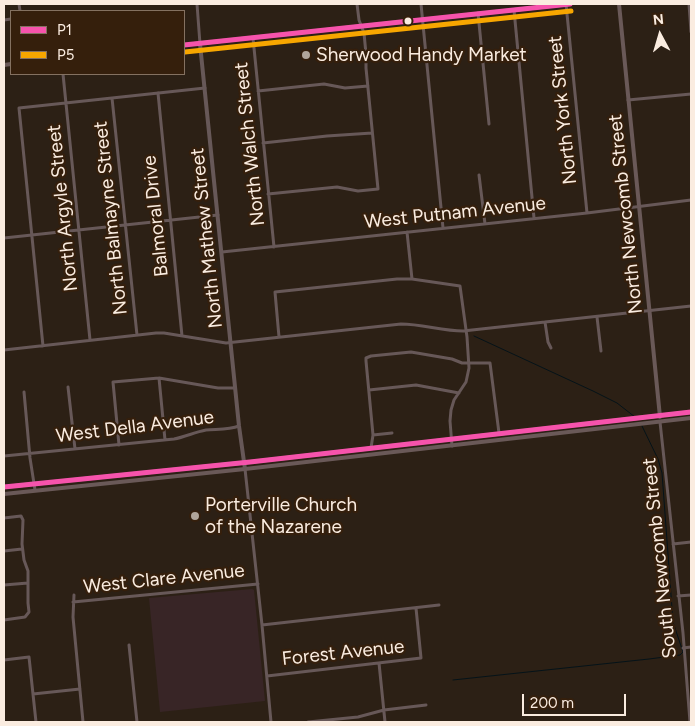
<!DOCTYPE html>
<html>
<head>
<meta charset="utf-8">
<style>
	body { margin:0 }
	#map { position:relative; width:695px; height:726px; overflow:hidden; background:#2c2015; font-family:Figtree,sans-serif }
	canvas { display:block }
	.frame { position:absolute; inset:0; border:5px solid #faece0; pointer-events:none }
	.legend { position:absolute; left:10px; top:10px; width:175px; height:65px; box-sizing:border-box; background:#351f0c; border:1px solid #847161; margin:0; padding:6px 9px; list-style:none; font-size:15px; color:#faece0 }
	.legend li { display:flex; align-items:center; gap:10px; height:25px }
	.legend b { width:25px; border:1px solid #847161 }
	.north { position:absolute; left:635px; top:10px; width:50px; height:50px; -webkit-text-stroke:4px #351f0c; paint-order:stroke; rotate:354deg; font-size:14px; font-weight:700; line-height:20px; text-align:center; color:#faece0 }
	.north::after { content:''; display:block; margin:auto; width:18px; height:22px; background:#faece0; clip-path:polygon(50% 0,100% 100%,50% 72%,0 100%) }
	.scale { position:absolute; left:522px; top:694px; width:104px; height:22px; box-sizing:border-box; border:2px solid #faece0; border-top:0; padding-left:6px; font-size:15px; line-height:18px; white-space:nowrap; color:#faece0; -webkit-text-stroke:4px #351f0c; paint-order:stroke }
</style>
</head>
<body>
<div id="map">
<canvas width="695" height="726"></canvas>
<div class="frame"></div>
<ul class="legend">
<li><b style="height:6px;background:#f653ac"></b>P1</li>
<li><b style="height:6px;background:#f7a600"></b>P5</li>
</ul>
<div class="north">N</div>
<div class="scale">200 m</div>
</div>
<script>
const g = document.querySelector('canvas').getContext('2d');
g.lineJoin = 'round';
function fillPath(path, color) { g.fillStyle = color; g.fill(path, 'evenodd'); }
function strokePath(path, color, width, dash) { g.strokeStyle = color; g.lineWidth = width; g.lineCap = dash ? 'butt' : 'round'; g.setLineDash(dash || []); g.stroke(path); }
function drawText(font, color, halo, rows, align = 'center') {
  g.font = font + ' Figtree,sans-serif'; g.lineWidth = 4.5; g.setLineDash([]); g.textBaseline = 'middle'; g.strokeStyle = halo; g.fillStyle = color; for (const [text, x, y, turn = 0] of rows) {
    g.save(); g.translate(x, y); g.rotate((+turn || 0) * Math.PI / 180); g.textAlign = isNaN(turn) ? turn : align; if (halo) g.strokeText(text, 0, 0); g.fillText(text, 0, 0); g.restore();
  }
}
const education = new Path2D(`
	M252,589L254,590L265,701L160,712L149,598Z`);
const stream = new Path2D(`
	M474,336L593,391L617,403L635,417
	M453,680L649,659L680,655L683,652L673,622L662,473L658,459L642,426`);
const minor = new Path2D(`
	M19,4L20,11
	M197,4L200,44
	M421,4L443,228
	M566,4L587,213
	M689,4L691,32
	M514,10L534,218
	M478,13L489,124
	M4,20L11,19
	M253,38L274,247
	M63,74L90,340
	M258,91L324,84L345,88L368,86
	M158,93L182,336
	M112,98L137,335
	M628,100L691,94
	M263,143L327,136L372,133
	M479,175L485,224
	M268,194L337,187L358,191L378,189L366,68V54L364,33L359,20L357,4
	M407,232L412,279
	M4,238L218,215
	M222,252L587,213L691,200
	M597,317L601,351
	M545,322L548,342L551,348
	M279,337L275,292L397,279H412L460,286L467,337L469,368L466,382L454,400L451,410L450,421L452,446
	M43,346L19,108L205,88
	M4,350L156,333H164L226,343L401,324C422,324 442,331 463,331L691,306
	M159,378L165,440
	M68,387L75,449
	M369,390L416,385L459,393
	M24,392L30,458L35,490
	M660,422L683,633L690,722
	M373,435L392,433
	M119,445L113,382L159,378L218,388H235
	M371,448L373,435L366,361V358L371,356L411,352L452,359L462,363H490L499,433
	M4,456L174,439C185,437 195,432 206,430C217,429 229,430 239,426
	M245,469L262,625L271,722
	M4,518L21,516L23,520L22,544L24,560L28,571V603L29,612L25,617L4,620
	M673,544L691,542
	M4,551L22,549
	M4,585L28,583
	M74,595L73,617L83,722
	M678,596L691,595
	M73,602L258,584
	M262,625L439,605
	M129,645L137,722
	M683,648L691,647
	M4,660L29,657L36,722
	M379,663L385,722
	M267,676L421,658L416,608
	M33,694L80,689
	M308,722L358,717L384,710L426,705`);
const tertiary = new Path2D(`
	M200,44L239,426L245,469`);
const secondary = new Path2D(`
	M619,4L660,417
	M184,45L570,4
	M4,65L11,64
	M4,487L250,462L691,412
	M4,494L245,469L691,418`);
const bus1 = new Path2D(`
	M184,45L570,4
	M4,487L250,462L691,412`);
const bus2 = new Path2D(`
	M185,52L571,11`);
const markers = [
	[408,21,4.5,"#faece0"],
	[306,55,5,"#b2a599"],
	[195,516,5,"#b2a599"]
];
const poiNames = [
	["Sherwood Handy Market",316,55],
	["Porterville Church",205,505],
	["of the Nazarene",205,527]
];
const streetNames = [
	["North York Street",563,110,-96],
	["North Walch Street",250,144,-96],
	["North Argyle Street",63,208,-96],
	["West Putnam Avenue",455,213,-6],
	["North Newcomb Street",626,214,-96],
	["Balmoral Drive",156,216,-96],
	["North Balmayne Street",111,218,-96],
	["North Mathew Street",207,238,-96],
	["West Della Avenue",135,427,-7],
	["South Newcomb Street",660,558,-96],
	["West Clare Avenue",164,579,-6],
	["Forest Avenue",343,653,-6]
];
fillPath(education, '#382526');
strokePath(stream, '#051319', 1);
strokePath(minor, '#675858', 3);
strokePath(tertiary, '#675858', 4);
strokePath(secondary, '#6a5958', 4);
strokePath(bus1, '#f653ac', 5);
strokePath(bus2, '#f7a600', 5);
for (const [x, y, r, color] of markers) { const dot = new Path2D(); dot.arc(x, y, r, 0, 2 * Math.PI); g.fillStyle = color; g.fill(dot); strokePath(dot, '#351f0c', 2); }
drawText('19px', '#faece0', '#351f0c', poiNames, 'left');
drawText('19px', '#faece0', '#351f0c', streetNames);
</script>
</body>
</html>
